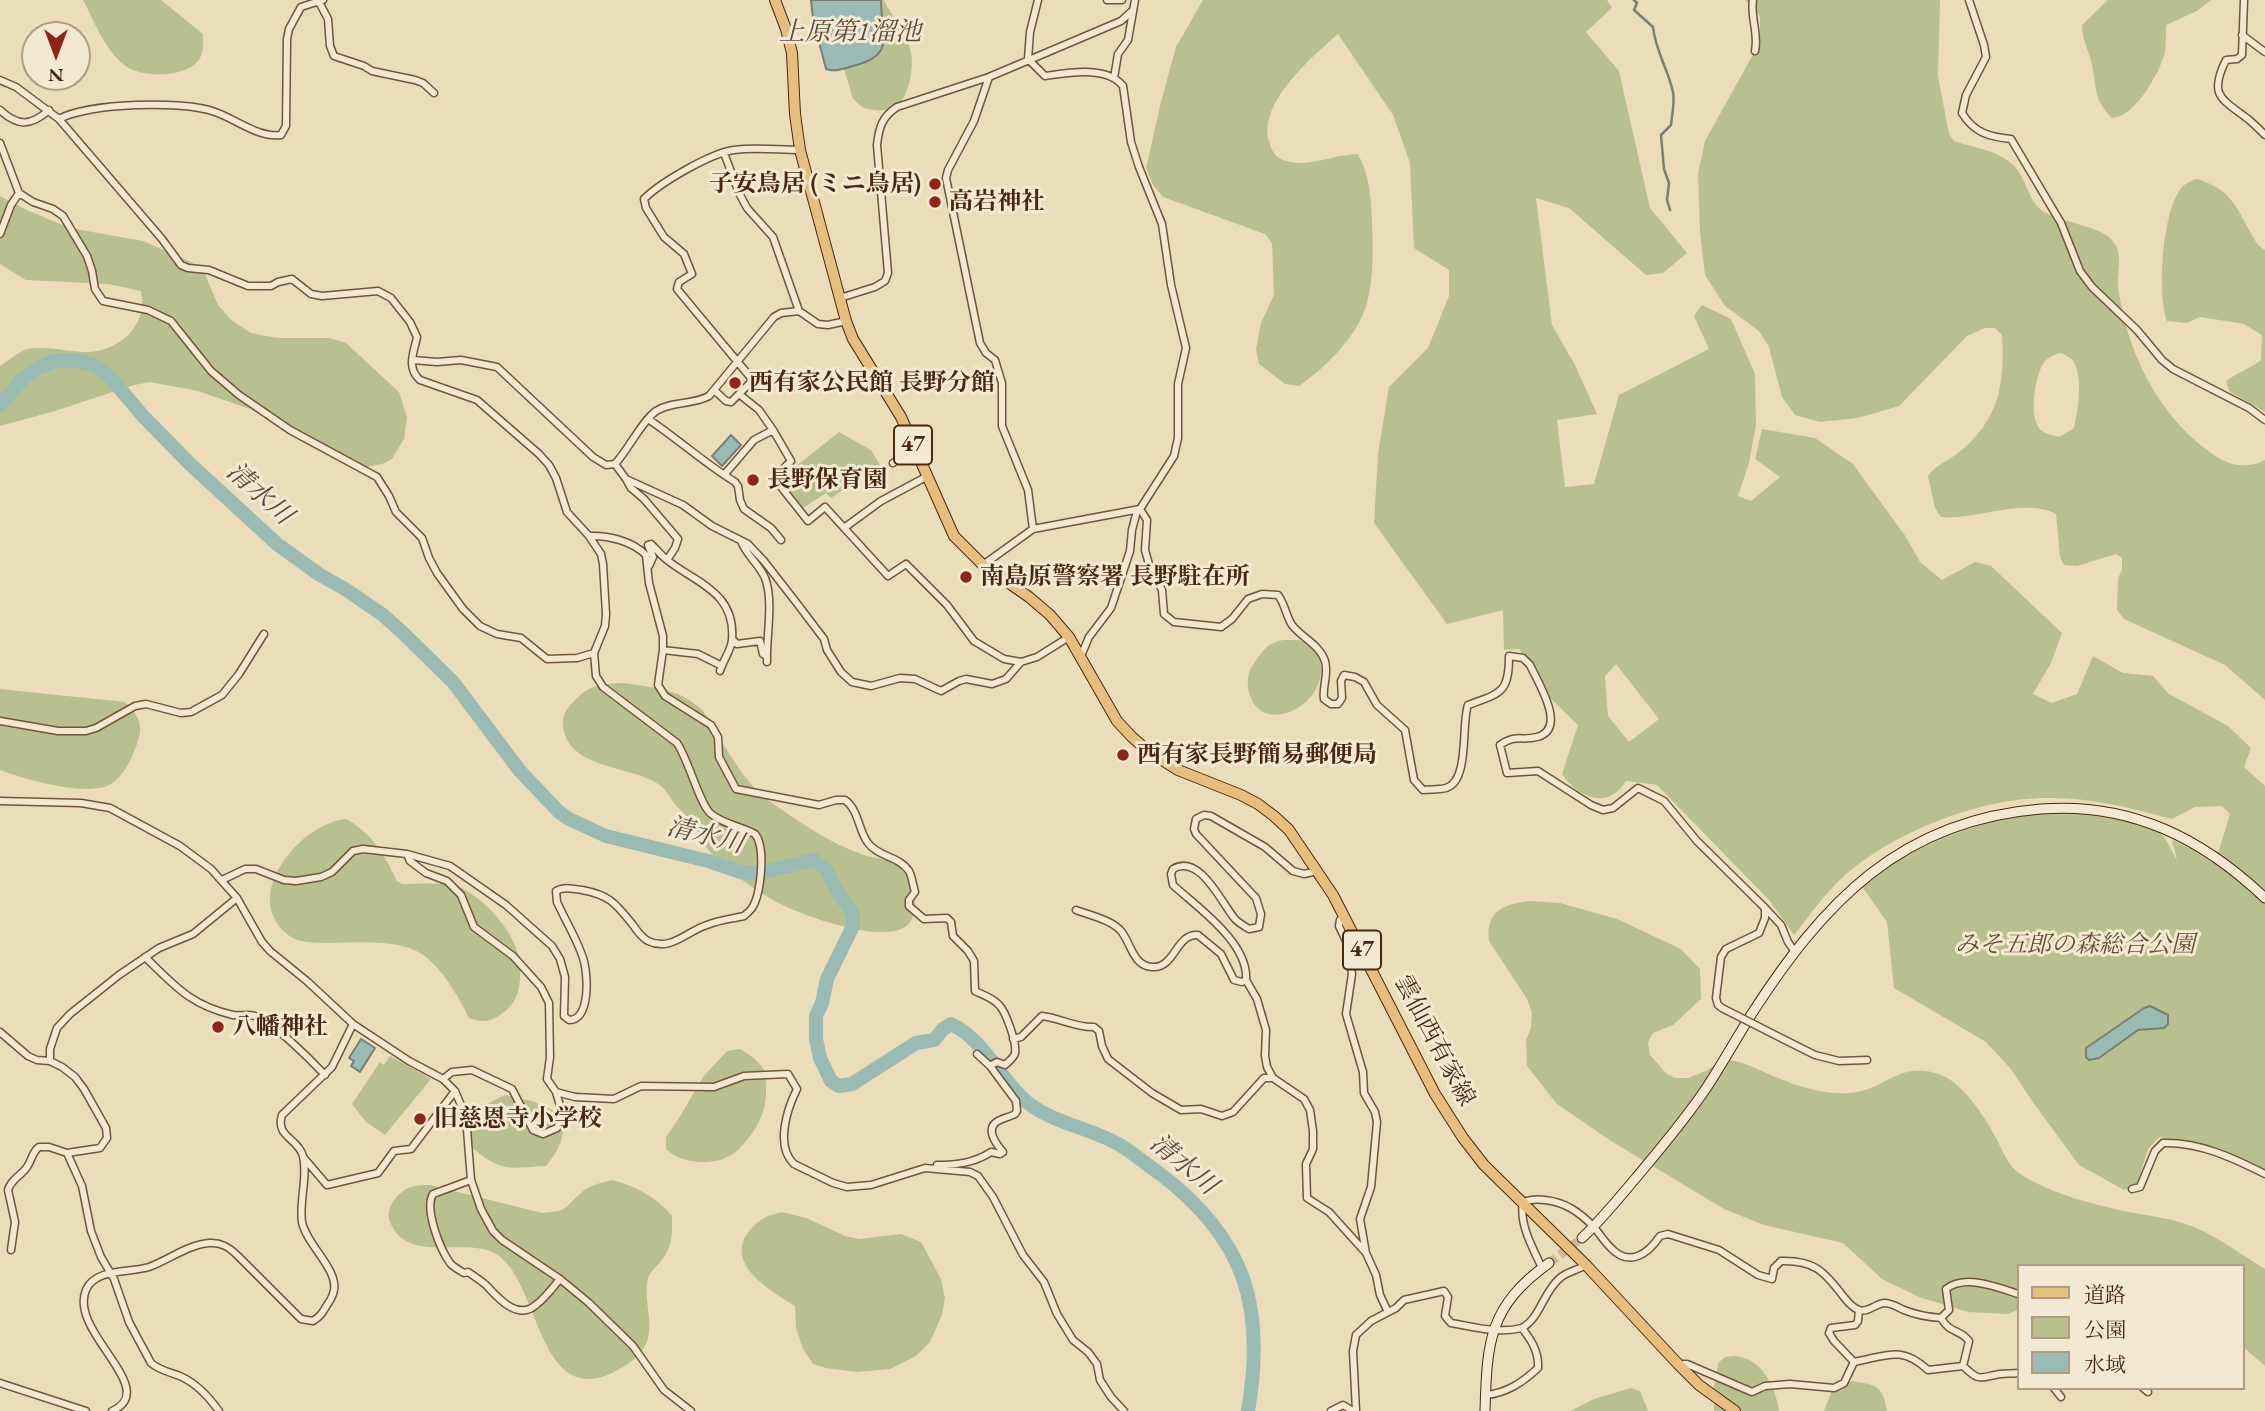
<!DOCTYPE html>
<html>
<head>
<meta charset="utf-8">
<style>
	body { margin:0 }
	#map { position:relative; width:2265px; height:1411px; overflow:hidden; background:#ecddba; font-family:"EB Garamond","Noto Serif JP",serif }
	canvas { display:block }
	.legend { position:absolute; left:2017px; top:1264px; width:228px; height:126px; box-sizing:border-box; background:#f3e9d2; border:2px solid #af9b86; margin:0; padding:9px 12px; list-style:none; font-size:21px; color:#492714 }
	.legend li { display:flex; align-items:center; gap:14px; height:35px }
	.legend b { width:35px; border:2px solid #af9b86 }
	.north { position:absolute; left:21px; top:21px; width:70px; height:70px; box-sizing:border-box; background:#f3e9d2; border:2px solid #af9b86; border-radius:50%; rotate:180deg; font-size:19px; font-weight:700; line-height:28px; text-align:center; color:#492714 }
	.north::after { content:''; display:block; margin:auto; width:24px; height:32px; background:#8f2418; clip-path:polygon(50% 0,100% 100%,50% 72%,0 100%) }
</style>
</head>
<body>
<div id="map">
<canvas width="2265" height="1411"></canvas>
<ul class="legend">
<li><b style="height:9px;background:#e6be7d"></b>道路</li>
<li><b style="height:19px;background:#b8c08f"></b>公園</li>
<li><b style="height:19px;background:#99bbb3"></b>水域</li>
</ul>
<div class="north">N</div>
</div>
<script>
const g = document.querySelector('canvas').getContext('2d');
g.lineJoin = 'round';
function fillPath(path, color) { g.fillStyle = color; g.fill(path, 'evenodd'); }
function strokePath(path, color, width, dash) { g.strokeStyle = color; g.lineWidth = width; g.lineCap = dash ? 'butt' : 'round'; g.setLineDash(dash || []); g.stroke(path); }
function drawText(font, color, halo, rows, align = 'center') {
  g.font = font + ' "EB Garamond","Noto Serif JP",serif'; g.lineWidth = 6; g.setLineDash([]); g.textBaseline = 'middle'; g.strokeStyle = halo; g.fillStyle = color; for (const [text, x, y, turn = 0] of rows) {
    g.save(); g.translate(x, y); g.rotate((+turn || 0) * Math.PI / 180); g.textAlign = isNaN(turn) ? turn : align; if (halo) g.strokeText(text, 0, 0); g.fillText(text, 0, 0); g.restore();
  }
}
const green = new Path2D(`
	M83,0H161L203,34C203,40 204,50 201,56C191,79 139,79 123,64C104,48 94,21 83,0Z
	M818,0H884C892,18 908,33 911,53C914,67 909,95 898,105C890,112 869,112 861,106C858,104 856,101 853,99L830,22Z
	M1203,0H1607L1612,8L1586,32L1619,71L1650,208L1687,253L1663,273L1646,275L1569,208L1536,198L1552,325L1575,365L1597,414L1557,420L1565,487L1594,484L1619,395L1709,349L1694,316L1702,305L1731,319L1755,374L1756,425L1749,463L1738,496L1751,501L1780,477L1755,459L1762,429L1815,438L1853,464L1906,537L1920,562L1942,580L1975,562L1991,566L2062,633L2051,663L2033,694L2052,703L2077,694L2093,656L2123,673L2153,676L2169,694L2228,726L2251,748L2244,767L2265,786V1170L2232,1154L2159,1137L2148,1149L2137,1184L2124,1190L2079,1165L2032,1101L2011,1069L1986,1042L1894,988L1887,922L1861,885C1933,832 2025,800 2114,818C2125,820 2151,825 2160,833C2167,839 2172,852 2177,860L2172,840L2191,849L2212,862L2219,850L2230,814L2222,806L2195,807L2172,819C2131,808 2089,797 2046,798C1979,798 1891,833 1842,878C1824,894 1809,917 1794,935L1769,900L1657,785L1626,781C1623,785 1619,791 1614,794C1596,806 1572,790 1562,774L1578,725L1550,698L1519,649L1504,650L1503,610L1447,624L1374,523L1378,454L1389,387L1428,348L1449,296V270L1414,248L1410,163L1393,115L1338,34C1312,57 1255,105 1270,144C1272,152 1276,157 1283,160C1309,169 1333,154 1358,154C1370,176 1371,198 1372,222C1373,249 1374,278 1367,303C1358,336 1326,367 1299,386L1285,384L1259,364L1256,349L1261,323L1274,295L1272,243L1265,234L1163,197L1153,185L1146,168L1160,106L1176,47ZM1616,664L1659,719L1629,742L1608,716L1605,676Z
	M1745,0H1940L1938,76L1949,134L1954,141C1974,148 1995,149 2012,164C2027,177 2027,201 2044,212C2061,222 2102,227 2112,240C2124,253 2117,271 2118,286C2126,349 2156,412 2207,450C2225,464 2243,471 2265,460V700L2225,665L2124,619L2117,610L2118,578L2122,570V558L2116,554L2077,566L2064,565L2060,557L2056,514C2023,497 1975,521 1941,517L1935,508L1928,476C1935,465 1948,461 1958,453C1999,421 2005,384 2002,335L1995,328H1985L1967,336L1899,406L1858,418L1820,422L1795,415L1782,397L1769,347L1759,331L1725,306L1705,275L1700,233L1698,173L1705,141L1760,42V16ZM2060,353C2065,355 2071,357 2074,362C2083,379 2078,410 2074,428L2059,437C2051,435 2044,434 2039,428C2029,415 2035,373 2045,361C2049,357 2054,355 2060,353Z
	M2108,0H2211L2197,11L2166,25C2166,34 2166,43 2165,52C2160,73 2134,118 2112,118C2093,99 2097,88 2092,65C2089,51 2082,39 2082,25Z
	M2196,179C2226,187 2234,201 2248,228C2253,237 2256,245 2265,250V412L2229,391L2226,381C2238,372 2250,369 2261,360L2262,335L2244,324L2226,321L2200,317L2187,323L2167,321C2157,292 2162,211 2182,187C2185,184 2191,181 2196,179Z
	M0,196L27,210L70,228L143,241L191,262L204,272L218,305L231,320L251,333L277,338H330L346,343L399,392L407,417L404,439L392,459L382,464L366,467H351L308,440L250,409L198,391L150,382L134,385L55,411L0,426V366C8,361 19,351 28,349C47,345 69,353 88,352C120,351 149,324 141,291L108,284L26,280L0,264Z
	M839,432L871,450L880,465L831,498L826,493L803,508L780,479Z
	M1283,640H1298L1317,646C1319,656 1323,668 1320,679C1311,714 1256,734 1248,688C1247,678 1249,669 1255,662C1265,648 1267,644 1283,640Z
	M624,683C654,688 680,688 703,711C719,736 745,785 768,800C798,821 830,844 864,855C879,860 897,858 907,873C914,884 918,907 912,919C898,950 812,918 789,908C762,896 736,877 715,857C704,847 698,830 688,818C684,813 678,808 674,803C670,797 666,790 661,786C636,766 572,770 564,731C562,723 563,713 569,707C587,685 597,684 624,683Z
	M0,689L125,702C139,716 144,725 137,744C132,758 124,776 111,784C88,798 24,779 0,770Z
	M346,819C373,834 384,854 397,881L402,884C414,884 446,882 456,886C483,895 517,934 520,963C521,968 520,974 520,979C519,993 515,1004 504,1012C492,1022 483,1023 469,1018C458,996 443,969 422,954C397,938 351,943 322,943C310,942 297,943 287,934C240,895 301,823 346,819Z
	M1530,901L1560,903L1617,919L1681,949L1700,969L1701,999L1673,1025L1653,1033L1648,1042L1650,1055L1667,1074L1675,1078H1688L1706,1071L1723,1059C1744,1061 1754,1068 1773,1076C1797,1086 1823,1095 1850,1093C1885,1091 1899,1059 1941,1075C1963,1083 1985,1117 1996,1138C2002,1149 2008,1166 2019,1173C2048,1193 2095,1205 2129,1212C2151,1216 2176,1219 2196,1228C2220,1238 2243,1256 2265,1269V1366L2242,1346V1266H2018V1310L2007,1314L1968,1312L1919,1297L1882,1279L1843,1243L1764,1225L1724,1209L1611,1141L1557,1104L1527,1066L1526,1040L1531,1028L1532,1013L1527,999L1489,941C1485,910 1505,904 1530,901Z
	M740,1049C749,1054 759,1061 764,1070C767,1077 766,1085 766,1092C766,1114 755,1133 739,1149C722,1167 683,1166 666,1149V1137L679,1118L703,1077L727,1051Z
	M390,1056L431,1079L385,1135L366,1122L352,1104L380,1062L384,1065Z
	M505,1095L532,1101L561,1114C567,1135 559,1150 546,1166C532,1166 514,1170 502,1166C491,1163 482,1156 474,1149C448,1125 485,1104 505,1095Z
	M612,1180C636,1186 656,1197 672,1216C672,1234 673,1247 661,1261C657,1266 650,1272 648,1278C643,1298 654,1322 647,1342C641,1357 626,1366 612,1373C537,1408 540,1280 496,1254C466,1236 407,1265 390,1222C384,1207 400,1189 414,1186C419,1185 425,1185 430,1185L542,1213C569,1211 563,1209 581,1193C589,1185 601,1183 612,1180Z
	M782,1212L806,1218L845,1236L859,1239L901,1234L921,1242L941,1279L945,1298L942,1315L930,1342L916,1356L890,1369L856,1372L826,1368L813,1364L803,1349L796,1328L795,1306C771,1291 722,1263 750,1230C759,1219 768,1215 782,1212Z
	M1733,1356C1761,1356 1776,1387 1779,1411H1714V1388L1718,1363L1725,1357Z
	M1852,1381C1876,1385 1883,1385 1887,1411H1824L1832,1390Z
	M1631,1388L1640,1391L1648,1411H1570L1594,1399Z`);
const water = new Path2D(`
	M811,0H881C881,35 897,55 853,66C843,69 835,72 826,69L813,18Z
	M731,435L741,445L722,466L712,456Z
	M2150,1006L2168,1015V1024L2164,1028L2138,1030L2099,1058L2089,1060L2086,1057V1048L2144,1008Z
	M361,1039L375,1048L360,1072L351,1066L354,1061L349,1058Z`);
const stream = new Path2D(`
	M1634,0L1637,3L1634,10L1653,27C1655,50 1668,69 1673,92C1675,102 1672,115 1671,125L1661,135L1664,169L1669,183L1667,200L1670,210`);
const river = new Path2D(`
	M0,405L24,378L38,368L54,361L76,360L98,367L109,376L143,416L190,464L277,544L320,575L345,589L383,615L403,633L453,682L520,771L559,812L569,819L606,836L708,861L740,872L759,873L814,860L826,869L837,891L853,914V926L827,979L822,1003L816,1016V1039L820,1058L831,1081L839,1086L852,1084L916,1043L934,1040L943,1029L951,1024C985,1040 1000,1080 1028,1103C1055,1124 1091,1128 1120,1145C1133,1153 1146,1164 1159,1173C1245,1238 1266,1306 1248,1411`);
const secondaryTunnel = new Path2D(`
	M1549,1263L1582,1238`);
const street = new Path2D(`
	M1107,0H1122
	M1753,0C1750,17 1759,33 1755,51
	M1969,0L1984,45L1986,57L1966,95L1962,113C1974,133 1990,137 2011,139L2061,223L2080,271L2092,287L2137,330L2162,360L2173,369L2249,408L2265,420
	M2244,0L2242,55L2237,59L2226,60C2208,96 2222,99 2248,119C2254,124 2260,130 2265,135
	M319,2L328,19L330,46L334,56L364,66L372,71L415,80L423,83L434,93
	M2242,35L2265,52
	M989,77L974,121L948,170L946,178L980,343L986,353L995,360L1002,383V426L1028,490L1033,529
	M1114,78L1118,54L1128,40L1135,0
	M0,80L16,87L59,119L162,239L181,265L188,268L209,270L248,286H271L278,282L292,279L311,294L322,296L378,291L391,298L410,322L417,337C414,352 406,368 420,380L477,400L539,454L549,465L556,478L567,512L589,536L601,554L603,564L606,614L605,626L594,653L596,676L603,687L677,743C689,761 699,802 710,813C722,824 741,826 755,834C766,847 761,894 752,908C750,911 746,914 744,916C731,919 719,920 707,925C687,931 671,952 648,941C641,937 637,931 633,925C616,904 610,895 582,890C572,889 564,886 556,891L557,902C565,920 577,939 583,958C588,973 591,1020 569,1020L564,1016L565,977L560,959L552,946L506,905L450,866L407,854L363,849L353,851L332,872L321,877L296,881L284,880L256,869H245L222,880
	M0,110C18,127 31,126 49,110
	M59,119C88,103 183,100 215,112C236,119 258,138 281,135L286,126L287,39L289,29L301,7L323,0
	M0,143L19,193L33,202L53,209L63,216L87,256L92,271L95,289L103,301L148,310L171,321L211,371L239,395L290,430L377,477L389,496L396,512L422,538L429,558L437,573L463,609L480,626L497,634L521,638L547,659L577,658L594,653
	M724,153L739,193L747,208L773,237L799,311
	M0,234L11,205L19,193
	M840,298L875,287L885,281L888,273L877,145C879,127 882,117 897,107L989,77L1121,21L1132,11
	M413,360L437,362L461,360L497,367L593,457L606,465L615,464C628,450 642,421 656,411C671,401 693,405 709,396L774,317L781,313L799,311L818,324L828,325L846,321
	M714,390L726,401L731,402L750,383L751,378L677,289L679,282L692,274L684,254L664,237L646,208L644,199C661,182 711,153 734,150C755,147 778,150 800,150
	M739,394L759,410L773,430
	M648,419C678,439 704,463 735,482L738,486L740,500L744,509L771,528L781,540
	M893,463L915,449
	M615,464L626,479L683,505L712,526L748,544L764,561L799,606L824,639L827,650L841,672L852,682L871,686L900,678L915,679L941,691L959,681L966,679L992,684L1006,679L1021,662L1037,657L1069,637
	M724,475L754,440L773,430L791,461L774,478L808,521L825,507L888,576L906,564L947,605L974,641L1004,659L1021,662
	M626,479L631,488L644,499L678,539L675,548L667,560
	M1140,509L1147,520L1145,550L1150,568L1162,590L1164,614L1174,622L1221,627L1232,619L1248,599L1262,594L1278,595C1285,604 1286,616 1292,625C1302,638 1320,645 1325,661C1329,674 1322,686 1324,699L1331,704H1338L1342,698L1341,681L1344,675L1355,677L1364,682L1377,705L1405,730L1414,780L1423,790C1430,789 1439,790 1446,788C1470,781 1461,724 1468,705C1501,693 1509,693 1509,656L1523,658L1530,665C1538,683 1568,729 1537,737C1521,741 1515,734 1500,745L1507,773L1538,771L1591,805L1603,810L1613,808L1638,788L1664,801L1697,841L1765,908V918L1759,933L1726,949L1721,957L1716,998L1718,1005L1722,1008
	M844,528L881,501L926,477
	M589,536C608,535 632,541 646,555L649,583L663,636V650L658,685L665,696L711,725L718,737L719,757L736,789L819,805L836,800H845C859,810 858,830 868,843C878,857 899,856 909,871C912,876 913,886 915,892L909,900V906L924,919L947,918L951,922L953,936L968,951L974,961L975,991C983,995 993,998 999,1005C1006,1012 1017,1043 1015,1053C1014,1058 1008,1062 1005,1065L997,1062L990,1066
	M741,541C746,555 759,564 765,578C774,601 766,637 767,662
	M983,565L1033,529L1140,509L1174,456L1178,438V384L1186,348L1171,285L1162,224L1139,167L1131,142L1123,86C1107,65 1067,73 1045,76L1028,59L1030,32L1038,0
	M649,566L653,557L648,545L651,544C656,549 661,555 667,560C696,583 736,592 732,640C731,651 723,660 720,671
	M732,639L737,644L760,641L763,654L765,655
	M663,650L698,654L722,666
	M1081,656L1089,637L1111,608L1130,551L1132,530L1137,511
	M0,721L58,731H86L96,728L135,706L146,704L181,713L191,712L222,695L239,674L264,634
	M0,801L81,803L110,808L180,846L211,869L237,898L262,942L270,951L308,982L353,1024L409,1061L443,1079L455,1091L466,1117L471,1180L481,1209L493,1231L502,1240L560,1279L589,1303L633,1346L664,1390L691,1411
	M407,854L410,861L426,873L447,881L461,895L474,927L513,956L541,987L549,1003L550,1057L547,1079L556,1092L575,1097L614,1099L641,1086L714,1087L744,1076L788,1074L797,1089C787,1109 775,1146 794,1164L833,1183L847,1187L871,1185L925,1168L970,1172L978,1176L993,1197L1023,1255L1044,1282L1057,1314L1073,1340L1088,1352L1097,1364L1100,1380L1111,1397L1124,1411
	M1765,908L1781,925L1788,942L1795,952
	M1076,910C1089,915 1112,920 1121,931C1131,943 1133,966 1152,967C1175,969 1176,933 1198,935L1221,954L1234,980L1242,982L1246,980C1249,943 1198,908 1173,885L1171,874L1173,869C1200,853 1222,904 1235,919C1239,923 1244,926 1249,929L1259,927L1261,914L1256,898L1196,834L1194,829L1196,819L1204,815L1211,816L1265,847L1293,871L1304,874L1317,871
	M1344,917L1340,920L1339,926L1347,943L1352,974L1346,1014L1363,1072L1364,1093L1375,1112L1377,1122L1371,1187L1360,1219L1366,1253
	M145,957C175,986 190,1005 233,1015C241,1016 248,1014 255,1016C274,1023 310,1059 325,1075
	M1246,980L1257,999L1266,1030L1265,1056L1267,1067L1273,1078L1304,1099L1310,1110L1313,1131V1149L1306,1164L1307,1198L1329,1212L1366,1253L1376,1275L1380,1295L1388,1312
	M0,1032L28,1056L37,1060L50,1061L62,1067L75,1077L84,1089L106,1128L107,1138L100,1148L67,1153L82,1186L91,1231L101,1257L114,1279L129,1322L151,1363C160,1371 171,1372 182,1377C197,1384 209,1397 219,1411
	M1013,1039L1021,1037L1042,1016C1060,1018 1076,1028 1094,1027L1099,1031L1102,1046L1108,1059L1152,1093L1181,1110L1201,1109L1222,1116L1233,1112L1264,1078H1273
	M1783,1039L1815,1055L1839,1061L1867,1060
	M50,1061V1049L57,1028L70,1014L119,975L159,948L193,934L237,898
	M443,1079L452,1072L472,1070L512,1089L533,1130L543,1134L557,1128L563,1116L556,1092
	M303,1157L327,1185L378,1173L394,1151L411,1149L455,1091
	M937,1165C957,1165 974,1163 991,1152L1000,1154L1003,1152C997,1145 984,1129 998,1121C1003,1118 1010,1117 1015,1114L1017,1111L1016,1101L990,1066L977,1054
	M471,1180L433,1194C424,1209 440,1249 450,1263C453,1267 459,1270 464,1273L468,1272C474,1276 480,1280 486,1285C498,1298 518,1322 537,1304C546,1297 553,1287 560,1279
	M2132,1189L2140,1187L2155,1151L2163,1143C2200,1142 2233,1158 2265,1174
	M11,1250L15,1222L8,1190C11,1179 21,1176 27,1167C32,1160 32,1152 39,1147H49L67,1153
	M1542,1268C1533,1248 1519,1225 1523,1202C1531,1199 1537,1199 1545,1200C1565,1202 1579,1212 1593,1226C1599,1233 1604,1241 1610,1247C1629,1268 1648,1254 1660,1236L1668,1234L1719,1250L1758,1275L1772,1279L1774,1268L1781,1261C1814,1260 1824,1271 1843,1296C1847,1301 1852,1308 1859,1310C1868,1313 1875,1304 1884,1303C1892,1303 1897,1307 1904,1310C1916,1315 1928,1317 1941,1318L1949,1310L1946,1289C1965,1274 1997,1287 2018,1294
	M1941,1318C1951,1335 1959,1328 1969,1341L1963,1366
	M1854,1362L1834,1341L1829,1333L1831,1328L1855,1325L1858,1321L1859,1310
	M1680,1364H1687L1752,1392L1765,1386L1790,1384L1834,1388L1844,1383L1854,1362C1887,1356 1901,1345 1928,1370L1963,1366C1981,1383 1979,1377 2000,1374C2006,1373 2012,1374 2018,1373
	M0,1383L86,1411
	M2054,1388L2061,1397
	M2143,1388L2148,1392
	M1486,1395C1507,1393 1523,1382 1538,1368C1539,1351 1531,1340 1522,1328C1541,1317 1543,1292 1560,1278C1566,1272 1578,1270 1586,1265
	M112,1411C162,1389 68,1332 86,1290C95,1268 130,1273 149,1267C169,1260 187,1245 209,1243C221,1242 229,1247 237,1255L301,1319L313,1321C320,1317 323,1312 327,1305C330,1301 333,1296 334,1290C338,1269 306,1244 302,1222C299,1201 308,1177 303,1156C298,1138 275,1137 282,1115L332,1067L353,1024
	M1331,1411L1343,1405L1353,1411
	M1356,1411L1353,1351L1356,1335L1371,1321L1396,1308L1404,1300L1444,1291L1448,1297L1445,1316L1451,1323C1475,1327 1498,1334 1522,1328`);
const secondary = new Path2D(`
	M1582,1238C1601,1220 1618,1199 1635,1179C1660,1149 1685,1120 1707,1087C1722,1064 1736,1039 1751,1015C1823,903 1900,820 2041,809C2130,802 2202,838 2265,898
	M1485,1411C1487,1341 1489,1306 1549,1263`);
const primary = new Path2D(`
	M775,0L786,29L792,53L795,114L800,150L846,321L853,339L901,417L954,536L983,565L1029,597L1050,615L1069,637L1117,721L1132,737L1149,752L1178,770L1241,795L1258,804L1274,816L1289,830L1333,895L1435,1094L1463,1138L1484,1165L1586,1265L1678,1364L1699,1385L1735,1411`);
const streetBridge = new Path2D(`
	M1722,1008L1783,1039`);
const markers = [
	[935,184,7,"#8f2418"],
	[935,202,7,"#8f2418"],
	[735,383,7,"#8f2418"],
	[753,480,7,"#8f2418"],
	[966,577,7,"#8f2418"],
	[1123,755,7,"#8f2418"],
	[218,1027,7,"#8f2418"],
	[420,1119,7,"#8f2418"]
];
const shields = [
	[913,445,38],
	[1362,950,38]
];
const shieldNames = [
	["47",913,445],
	["47",1362,950]
];
const poiNames = [
	["子安鳥居 (ミニ鳥居)",921,184,"right"],
	["高岩神社",949,202],
	["西有家公民館 長野分館",749,383],
	["長野保育園",767,480],
	["南島原警察署 長野駐在所",980,577],
	["西有家長野簡易郵便局",1137,755],
	["八幡神社",232,1027],
	["旧慈恩寺小学校",434,1119]
];
const parkNames = [
	["みそ五郎の森総合公園",2075,945]
];
const streetNames = [
	["雲仙西有家線",1434,1041,62]
];
const waterNames = [
	["上原第1溜池",850,33],
	["清水川",259,494,42],
	["清水川",705,836,14],
	["清水川",1183,1165,40]
];
fillPath(green, '#b8c08f');
fillPath(water, '#99bbb3');
strokePath(water, '#798073', 2);
strokePath(stream, '#798073', 2.5);
strokePath(river, '#99bbb3', 14);
strokePath(secondaryTunnel, '#cbb999', 9, [9, 4.5]);
strokePath(street, '#72543e', 9);
strokePath(secondary, '#492714', 11);
strokePath(primary, '#492714', 12);
strokePath(street, '#f3e9d2', 6);
strokePath(secondary, '#f3e9d2', 9);
strokePath(primary, '#e6be7d', 10);
strokePath(streetBridge, '#72543e', 9, []);
strokePath(streetBridge, '#f3e9d2', 6);
for (const [x, y, r, color] of markers) { const dot = new Path2D(); dot.arc(x, y, r, 0, 2 * Math.PI); g.fillStyle = color; g.fill(dot); strokePath(dot, '#f3e9d2', 2.5); }
for (const [x, y, w] of shields) { const box = new Path2D(); box.roundRect(x - w / 2, y - 19.5, w, 39, 5); g.fillStyle = '#f3e9d2'; g.fill(box); strokePath(box, '#492714', 2); }
drawText('bold 23px', '#492714', null, shieldNames);
drawText('bold 24px', '#492714', '#f3e9d2', poiNames, 'left');
drawText('italic 24px', '#654d33', '#f3e9d2', parkNames);
drawText('24px', '#492714', '#f3e9d2', streetNames);
drawText('italic 26px', '#5d4c3c', '#f3e9d2', waterNames);
</script>
</body>
</html>
